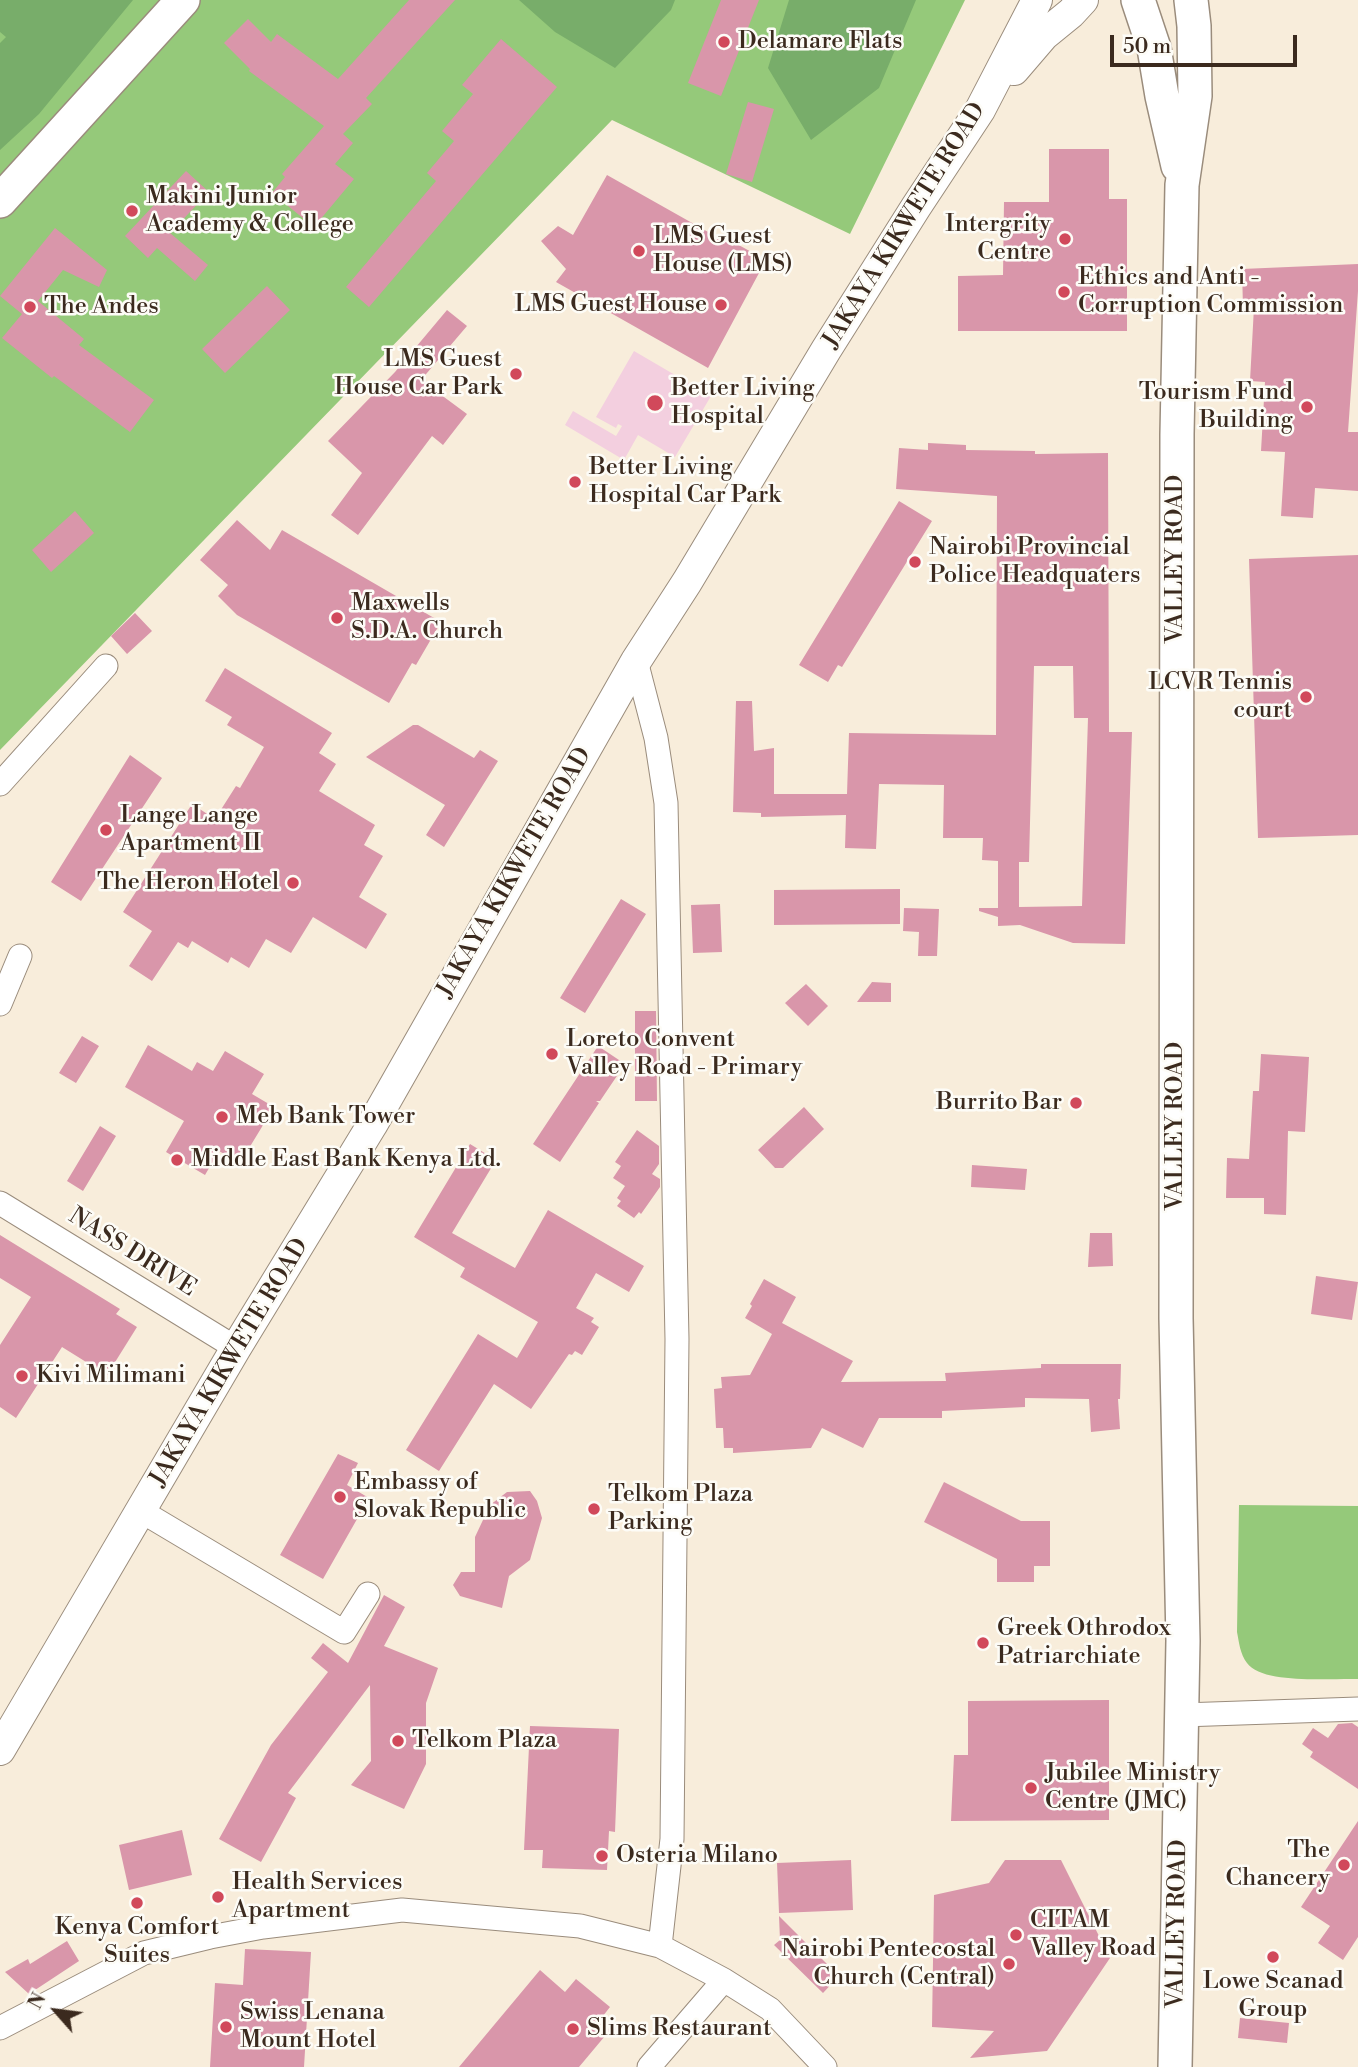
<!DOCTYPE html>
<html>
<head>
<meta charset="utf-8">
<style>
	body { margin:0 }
	#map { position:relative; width:1358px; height:2067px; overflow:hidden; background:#f8eddb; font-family:"Libre Bodoni",serif }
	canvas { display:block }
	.north { position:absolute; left:21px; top:1976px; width:70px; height:70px; -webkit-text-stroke:5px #fdfcf7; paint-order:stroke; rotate:298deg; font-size:19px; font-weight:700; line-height:28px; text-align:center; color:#3b2a1e }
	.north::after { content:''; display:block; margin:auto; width:24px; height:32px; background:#3b2a1e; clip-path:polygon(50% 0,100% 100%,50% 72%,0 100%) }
	.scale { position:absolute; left:1110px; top:35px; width:187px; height:32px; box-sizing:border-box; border:4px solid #3b2a1e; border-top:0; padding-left:9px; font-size:21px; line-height:24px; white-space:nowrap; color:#3b2a1e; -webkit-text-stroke:5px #fdfcf7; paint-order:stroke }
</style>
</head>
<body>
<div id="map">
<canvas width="1358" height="2067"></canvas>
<div class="north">N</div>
<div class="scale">50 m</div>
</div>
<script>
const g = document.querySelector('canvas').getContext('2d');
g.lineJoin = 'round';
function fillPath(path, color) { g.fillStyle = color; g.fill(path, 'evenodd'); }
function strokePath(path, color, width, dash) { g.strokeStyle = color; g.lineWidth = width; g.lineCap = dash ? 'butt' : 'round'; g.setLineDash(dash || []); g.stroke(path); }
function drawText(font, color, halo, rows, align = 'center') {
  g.font = font + ' "Libre Bodoni",serif'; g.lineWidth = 5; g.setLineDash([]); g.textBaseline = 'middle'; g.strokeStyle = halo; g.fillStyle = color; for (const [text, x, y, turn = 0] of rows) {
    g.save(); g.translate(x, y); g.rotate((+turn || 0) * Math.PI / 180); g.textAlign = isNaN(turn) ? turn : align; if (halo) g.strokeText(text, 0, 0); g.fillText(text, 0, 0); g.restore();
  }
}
const built = new Path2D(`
	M634,351L711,396L675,457L638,435L624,460L565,425L573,411L616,436L622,426L618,424L616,428L596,417Z`);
const green = new Path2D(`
	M0,0H965L850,234L612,120L0,750Z
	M1239,1505L1358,1506V1679C1332,1678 1263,1685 1247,1663C1240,1654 1239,1642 1237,1632Z`);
const forest = new Path2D(`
	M0,0H133L39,114L0,150V43L6,37L0,32Z
	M519,0H675L671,10L615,68L555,32Z
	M789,0H916L879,88L811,140L768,68Z`);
const building = new Path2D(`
	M409,0H455L366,98L372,104L343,134L353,143L335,164L354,179L314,227L272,193L285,177L282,174L324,126L249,71L250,69L224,43L248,19L271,42L277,34L338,79Z
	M721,0H759L721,96L688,83Z
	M501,39L557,87L369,307L346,287L436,181L427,173L454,141L442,131L473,94L462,85Z
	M748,102L774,109L752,182L726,174Z
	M1049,149H1109V199H1127V331H958V276L1003,275L1004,202H1049Z
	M186,171L209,192L170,233L208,265L195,281L157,248L148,258L125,236Z
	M607,175L733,246L735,243L766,260L708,368L556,282L566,269L541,241L558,226L573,235Z
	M55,228L107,270L99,287L63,270L38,301L84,339L79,345L154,400L130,432L54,376L52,378L2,338L22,314L0,296Z
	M1358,264V291L1348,432H1358V491L1315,488L1313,518L1281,516L1285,452L1261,451L1265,382L1250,381L1254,307L1243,308L1242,269Z
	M267,286L290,310L225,373L202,349Z
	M447,310L467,326L421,380L467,414L443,445L432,436L358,535L331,515L362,473L328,441L395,372Z
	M928,443L966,445V450L1035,451V454L1108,453L1109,732H1132L1125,944L1073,943L1020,925L998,926V917L979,911V908H998V861L982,860L983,838H943L944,785L879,784L876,849L845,848L846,815L761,817V813L733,812L736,701H752L754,751L774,748V794H847L849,733L996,735L997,496L896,489L899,448L928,450ZM1034,666H1073L1074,718H1088L1082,906L1019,907V862H1029Z
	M899,501L932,521L842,667L838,665L828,682L799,665Z
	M75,511L94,533L51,572L32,550Z
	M237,520L270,550L282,530L441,622L416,665L412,663L389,703L237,615L218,596L228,585L200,560Z
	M1358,555V835L1258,838L1249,559Z
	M135,613L152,631L127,654L111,636Z
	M225,668L332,733L319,753L336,764L319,791L375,825L364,845L383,856L359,897L387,914L366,949L313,917L291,953L266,939L249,968L231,957L228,963L192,941L188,948L178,942L152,981L129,966L152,931L123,912L192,804L215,819L236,786L240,788L264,747L227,725L232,717L205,701Z
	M413,725H418L474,758L480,750L498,761L444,847L426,835L445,805L366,757Z
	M130,755L162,778L81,901L51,882Z
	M900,889V924L774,925V890Z
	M621,899L646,914L585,1013L560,998Z
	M720,904L722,952L693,953L691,905Z
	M904,908L939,909L937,956H918L919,932L903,931Z
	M872,982L891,983V1002H857Z
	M806,984L828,1006L808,1026L785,1003Z
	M635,1011H656L657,1101H635Z
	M82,1036L99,1046L76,1083L59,1073Z
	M148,1045L192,1071L197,1062L213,1071L225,1051L264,1074L252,1094L274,1107L240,1163L219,1151L205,1175L166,1152L184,1121L125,1087Z
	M598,1046L625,1064L600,1101H596L599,1103L560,1162L533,1144Z
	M1261,1054L1309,1057L1305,1132L1288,1131L1286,1215L1264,1214V1198H1226L1227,1158L1249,1159L1253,1091H1259Z
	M804,1107L824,1129L783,1168H775L758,1150Z
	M100,1126L116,1136L83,1191L67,1181Z
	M637,1130L659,1146V1164L652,1174L660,1179V1187L641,1214L639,1212L634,1218L617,1206L621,1201L617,1198L625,1186L613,1178L621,1166L615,1162Z
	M470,1144L496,1160L452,1233L515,1268L548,1210L644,1266L629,1292L596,1273L576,1308L594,1318L591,1322L599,1327L582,1355L575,1351L572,1355L569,1354L531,1409L494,1384L439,1471L406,1450L478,1334L517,1358L538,1322L460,1277L465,1268L414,1237Z
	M972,1165L1027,1169L1025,1190L971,1187Z
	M1090,1233H1112L1113,1266L1088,1267Z
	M0,1235L120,1309L116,1314L137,1327L107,1375L62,1347L16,1418L0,1407V1345L31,1297L0,1278Z
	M1316,1276L1358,1282L1352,1320L1311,1314Z
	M764,1279L796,1297L782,1323L853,1361L841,1382L946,1381L945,1373L1041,1368V1364H1121L1120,1399H1118L1120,1429L1091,1432L1089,1399L1025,1398V1407L942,1411V1418H879L863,1448L822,1428L811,1448L733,1453V1448H724L723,1428H716L714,1389L722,1388L721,1377L750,1375L772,1334L745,1318L752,1306L750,1304Z
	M338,1454L358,1463L347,1485L369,1498L323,1579L280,1555Z
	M944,1482L1021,1521H1050V1566H1034V1582H997V1559L924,1522Z
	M530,1491L537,1501L542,1518L530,1560L509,1576L502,1608L460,1596L453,1585L461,1572H475V1537L490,1505L507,1492Z
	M384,1595L405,1607L384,1646L438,1668L426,1703V1764L404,1809L351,1785L371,1761L370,1685L288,1793L296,1798L261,1862L219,1839L271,1745L328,1672L311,1658L323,1643L348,1663Z
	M1109,1700V1820L951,1821L954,1755H968V1701Z
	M1352,1723L1358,1727V1789L1310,1757L1313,1752L1302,1744L1313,1728L1328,1738L1338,1724Z
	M530,1726L619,1729L615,1832L609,1831L607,1870L542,1868L543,1850H524Z
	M1358,1821V1937L1343,1960L1318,1943L1330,1926L1301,1907Z
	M182,1830L192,1875L129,1890L119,1845Z
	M851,1860L853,1910L779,1913L777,1863Z
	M1005,1860H1061L1110,1958L1047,2051L970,2058L994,2031L932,2027L934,1895L989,1883Z
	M779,1916L839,1976L823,1993L774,1945L780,1940Z
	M67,1941L79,1961L29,1994L5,1972L28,1959L30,1964Z
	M245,1949L311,1952L304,2067H210L215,1983L243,1985Z
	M540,1970L565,1992L576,1979L610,2007L599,2021L610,2030L579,2067H459Z
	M1240,2018L1289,2023L1287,2043L1238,2038Z`);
const minor = new Path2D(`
	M636,661L656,738L666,803L677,1339L672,1839L660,1946
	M0,784L106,666
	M0,1004L20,956
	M0,1203L236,1348
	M141,1511L344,1632L368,1594
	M1182,1715L1358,1709
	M0,2028L144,1953L210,1937L263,1927L402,1910L580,1926L660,1946L724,1980L770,2009L825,2067
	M649,2067L724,1980`);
const tertiary = new Path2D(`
	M1014,70L1044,35L1071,13L1083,0
	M0,1750L236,1348L372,1125L636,661L687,582L826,350L916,207L980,110L1037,0`);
const secondary = new Path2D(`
	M1138,0L1154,48L1162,96L1178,166
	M0,201L183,0
	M1175,2067L1183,1641L1176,1318L1177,434L1182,185L1195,96L1194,26L1191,0`);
const markers = [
	[724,42,7,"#d1495b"],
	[132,211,7,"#d1495b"],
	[1065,239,7,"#d1495b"],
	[639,251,7,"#d1495b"],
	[1064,292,7,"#d1495b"],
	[721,305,7,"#d1495b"],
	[30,307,7,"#d1495b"],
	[516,374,7,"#d1495b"],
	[655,403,9,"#d1495b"],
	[1307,407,7,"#d1495b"],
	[575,482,7,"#d1495b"],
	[915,562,7,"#d1495b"],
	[337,618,7,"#d1495b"],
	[1306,697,7,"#d1495b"],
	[106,830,7,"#d1495b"],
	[293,883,7,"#d1495b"],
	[552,1054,7,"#d1495b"],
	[1076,1103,7,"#d1495b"],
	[222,1117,7,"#d1495b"],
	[177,1160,7,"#d1495b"],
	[22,1376,7,"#d1495b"],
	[340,1497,7,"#d1495b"],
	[594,1509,7,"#d1495b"],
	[983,1643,7,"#d1495b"],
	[398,1741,7,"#d1495b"],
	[1031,1788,7,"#d1495b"],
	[602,1856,7,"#d1495b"],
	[1344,1865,7,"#d1495b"],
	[218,1897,7,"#d1495b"],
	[137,1903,7,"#d1495b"],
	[1016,1935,7,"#d1495b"],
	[1273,1957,7,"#d1495b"],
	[1009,1964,7,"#d1495b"],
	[226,2027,7,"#d1495b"],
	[573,2029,7,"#d1495b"]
];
const poiNames = [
	["Delamare Flats",738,42],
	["Makini Junior",146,197],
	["Academy & College",146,225],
	["Intergrity",1051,225,"right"],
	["Centre",1051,253,"right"],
	["LMS Guest",653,237],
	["House (LMS)",653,265],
	["Ethics and Anti -",1078,278],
	["Corruption Commission",1078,306],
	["LMS Guest House",707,305,"right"],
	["The Andes",44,307],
	["LMS Guest",502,360,"right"],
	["House Car Park",502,388,"right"],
	["Better Living",671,389],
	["Hospital",671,417],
	["Tourism Fund",1293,393,"right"],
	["Building",1293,421,"right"],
	["Better Living",589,468],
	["Hospital Car Park",589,496],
	["Nairobi Provincial",929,548],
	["Police Headquaters",929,576],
	["Maxwells",351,604],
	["S.D.A. Church",351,632],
	["LCVR Tennis",1292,683,"right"],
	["court",1292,711,"right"],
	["Lange Lange",120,816],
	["Apartment II",120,844],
	["The Heron Hotel",279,883,"right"],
	["Loreto Convent",566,1040],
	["Valley Road - Primary",566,1068],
	["Burrito Bar",1062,1103,"right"],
	["Meb Bank Tower",236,1117],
	["Middle East Bank Kenya Ltd.",191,1160],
	["Kivi Milimani",36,1376],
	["Embassy of",354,1483],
	["Slovak Republic",354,1511],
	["Telkom Plaza",608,1495],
	["Parking",608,1523],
	["Greek Othrodox",997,1629],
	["Patriarchiate",997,1657],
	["Telkom Plaza",412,1741],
	["Jubilee Ministry",1045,1774],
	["Centre (JMC)",1045,1802],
	["The",1330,1851,"right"],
	["Chancery",1330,1879,"right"],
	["Osteria Milano",616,1856],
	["Health Services",232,1883],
	["Apartment",232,1911],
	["CITAM",1030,1921],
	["Valley Road",1030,1949],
	["Kenya Comfort",137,1928,"center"],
	["Suites",137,1956,"center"],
	["Nairobi Pentecostal",995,1950,"right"],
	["Church (Central)",995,1978,"right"],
	["Lowe Scanad",1273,1982,"center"],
	["Group",1273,2010,"center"],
	["Swiss Lenana",240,2013],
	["Mount Hotel",240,2041],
	["Slims Restaurant",587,2029]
];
const streetNames = [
	["JAKAYA KIKWETE ROAD",905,226,-58],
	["VALLEY ROAD",1176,559,-90],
	["JAKAYA KIKWETE ROAD",515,873,-60],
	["VALLEY ROAD",1176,1126,-90],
	["NASS DRIVE",132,1253,32],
	["JAKAYA KIKWETE ROAD",230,1363,-59],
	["VALLEY ROAD",1178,1924,-89]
];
fillPath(built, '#f3cfdf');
fillPath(green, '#95c97a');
fillPath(forest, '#78ad6a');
fillPath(building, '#d996aa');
strokePath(minor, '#9a8c7c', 25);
strokePath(tertiary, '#9a8c7c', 32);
strokePath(secondary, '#9a8c7c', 36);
strokePath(minor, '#fff', 23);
strokePath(tertiary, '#fff', 30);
strokePath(secondary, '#fff', 33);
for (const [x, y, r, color] of markers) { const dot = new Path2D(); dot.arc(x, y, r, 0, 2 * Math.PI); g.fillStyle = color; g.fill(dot); strokePath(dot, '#fdfcf7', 2.5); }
drawText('24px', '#3b2a1e', '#fdfcf7', poiNames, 'left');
drawText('24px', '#3b2a1e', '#fdfcf7', streetNames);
</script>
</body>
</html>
